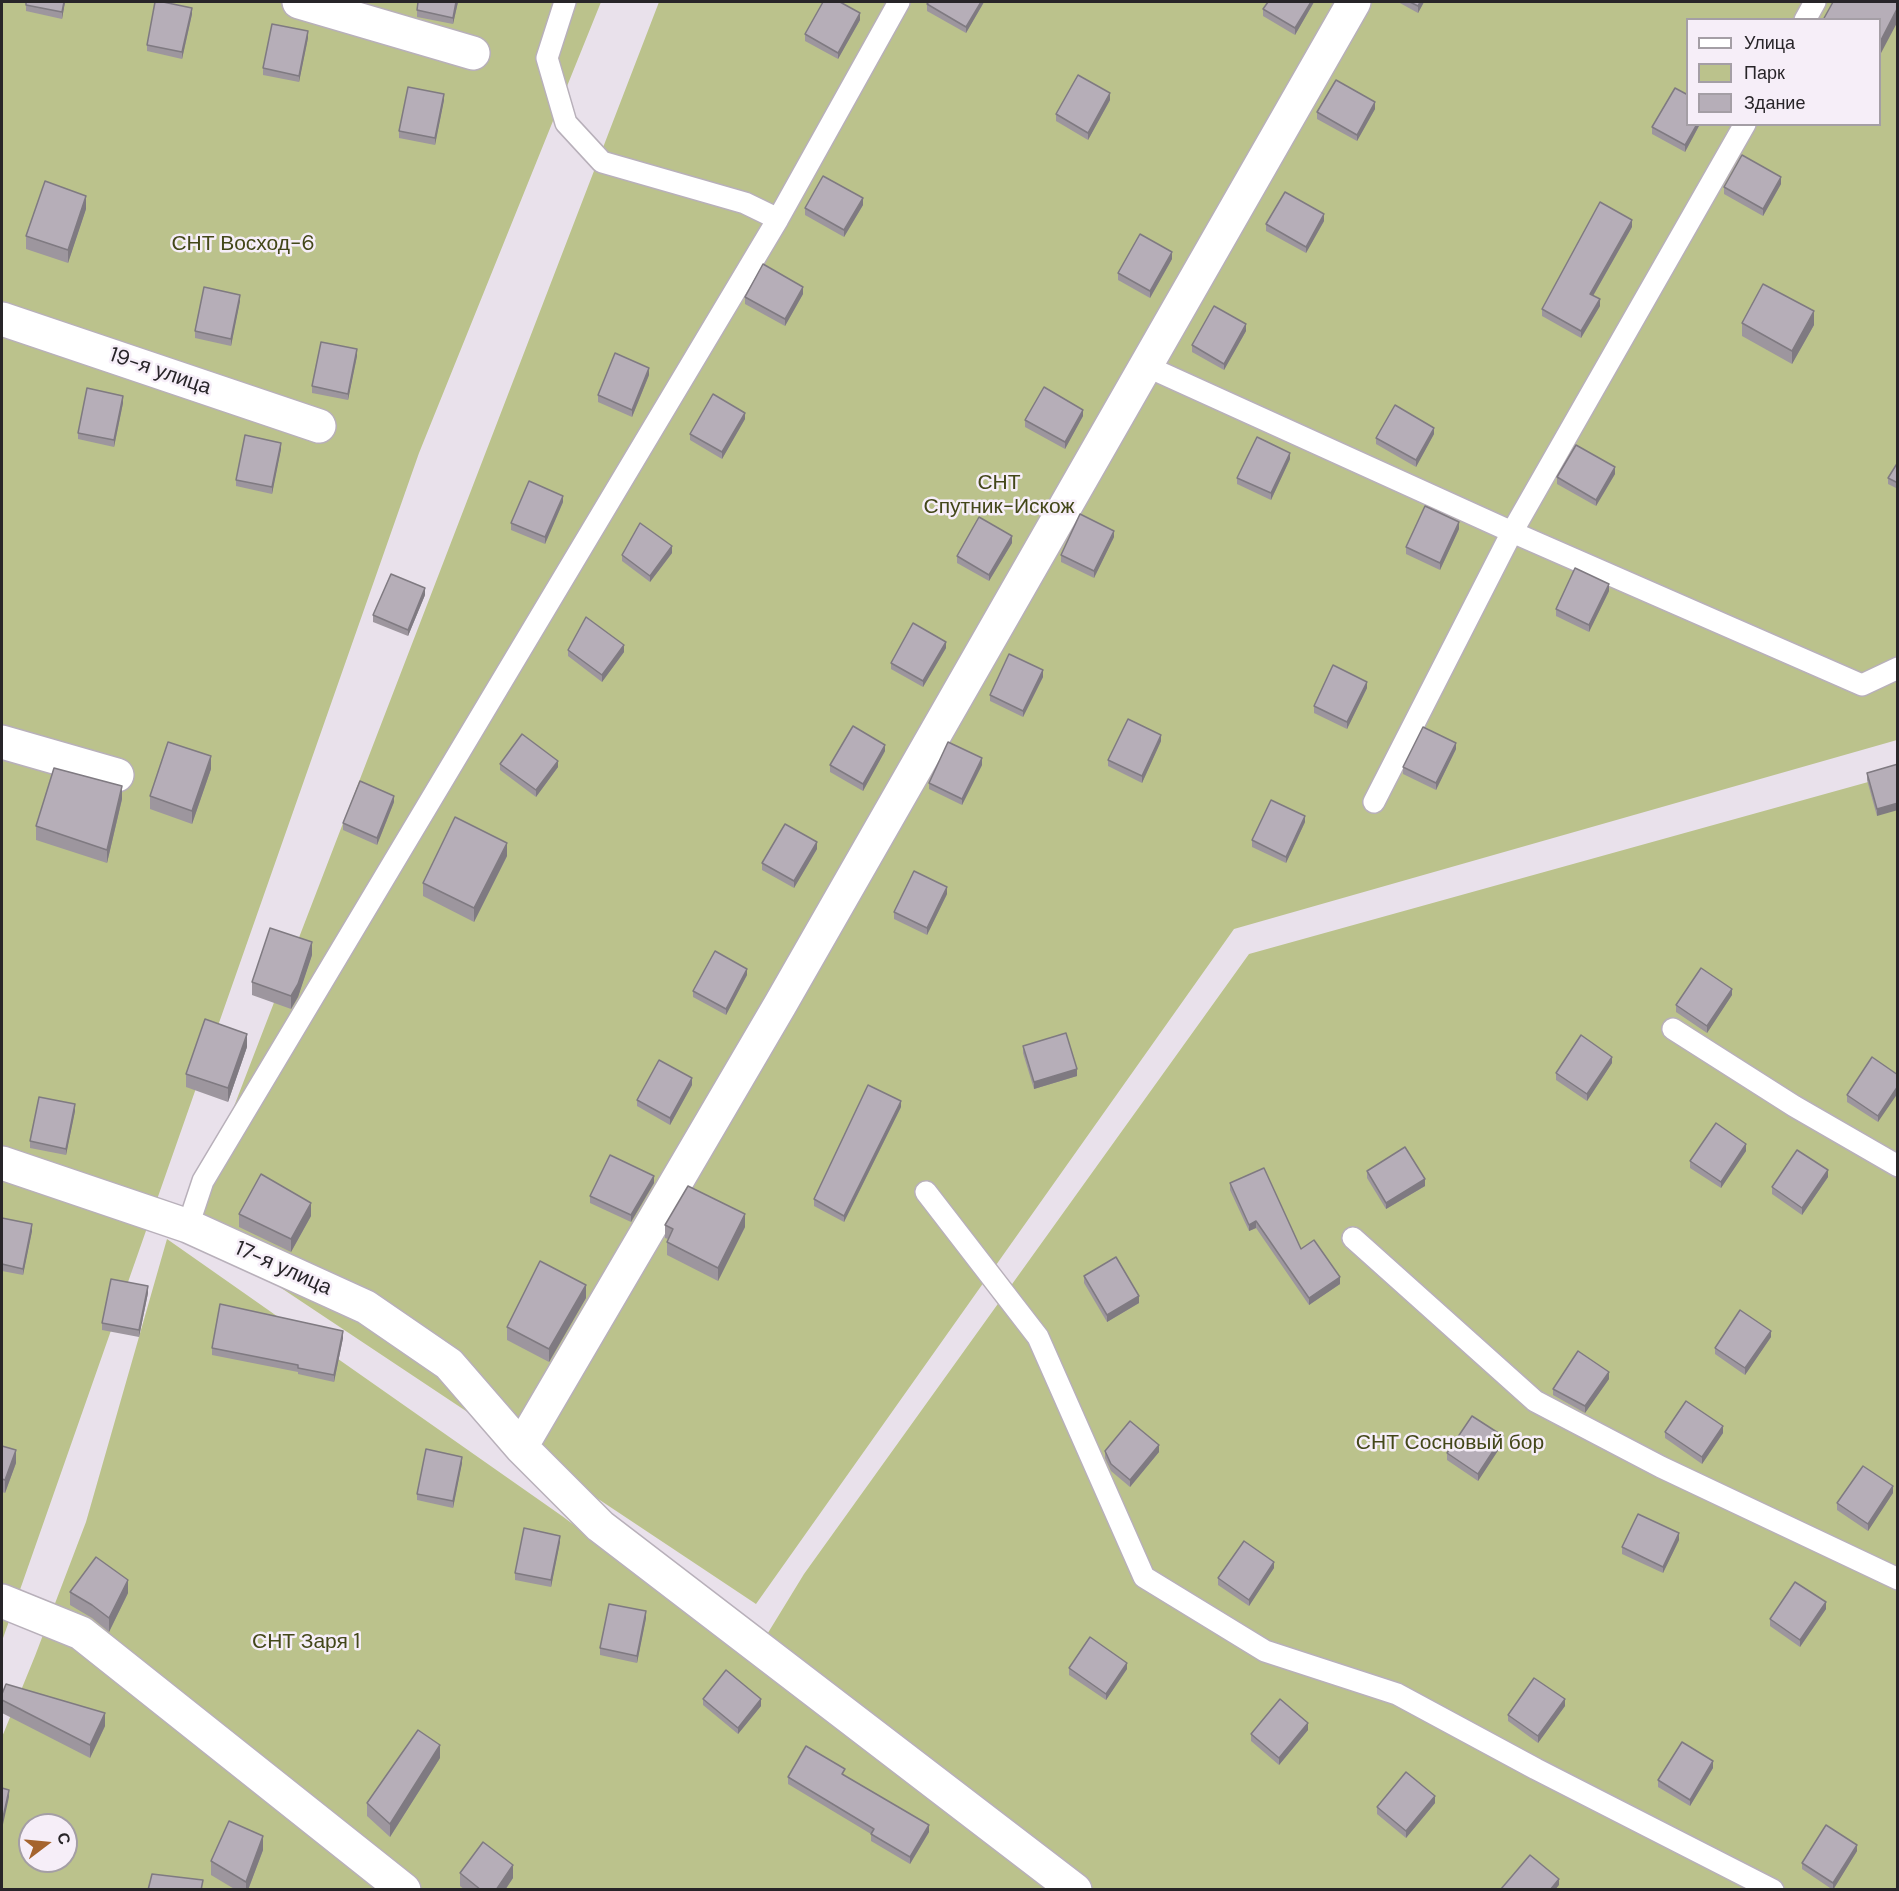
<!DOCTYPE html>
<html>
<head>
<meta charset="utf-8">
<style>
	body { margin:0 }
	#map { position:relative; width:1899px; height:1891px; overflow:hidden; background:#e9e1eb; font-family:"DM Sans",sans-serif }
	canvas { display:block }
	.frame { position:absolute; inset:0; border:3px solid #282529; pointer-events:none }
	.legend { position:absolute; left:1686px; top:18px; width:195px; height:108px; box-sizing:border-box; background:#f6eef8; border:2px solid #a49ea5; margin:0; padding:8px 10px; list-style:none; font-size:18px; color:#282529 }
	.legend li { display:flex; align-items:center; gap:12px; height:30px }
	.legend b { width:30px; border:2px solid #a49ea5 }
	.north { position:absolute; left:18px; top:1813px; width:60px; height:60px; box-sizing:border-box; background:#f6eef8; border:2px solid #a49ea5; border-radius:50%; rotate:74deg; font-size:16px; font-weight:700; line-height:24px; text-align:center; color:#282529 }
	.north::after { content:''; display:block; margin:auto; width:21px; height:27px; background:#a5642e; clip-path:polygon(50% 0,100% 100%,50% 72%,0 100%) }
</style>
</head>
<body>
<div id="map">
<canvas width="1899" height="1891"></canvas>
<div class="frame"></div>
<ul class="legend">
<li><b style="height:8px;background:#fff"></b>Улица</li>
<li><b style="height:16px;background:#bbc28c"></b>Парк</li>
<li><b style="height:16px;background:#b6aeb8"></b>Здание</li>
</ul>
<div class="north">С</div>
</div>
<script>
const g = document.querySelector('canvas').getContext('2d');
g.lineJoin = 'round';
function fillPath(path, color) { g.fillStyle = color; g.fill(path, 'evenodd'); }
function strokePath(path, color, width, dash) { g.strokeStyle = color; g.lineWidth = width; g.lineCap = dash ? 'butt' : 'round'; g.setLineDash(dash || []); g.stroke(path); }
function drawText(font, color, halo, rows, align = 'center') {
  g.font = font + ' "DM Sans",sans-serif'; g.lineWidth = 5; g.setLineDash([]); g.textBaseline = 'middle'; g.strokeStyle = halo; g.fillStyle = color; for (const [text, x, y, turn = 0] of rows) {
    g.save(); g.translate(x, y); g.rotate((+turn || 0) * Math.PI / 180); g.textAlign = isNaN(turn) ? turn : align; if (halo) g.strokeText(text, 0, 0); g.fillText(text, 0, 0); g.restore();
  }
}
const green = new Path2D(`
	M2,2H601L419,453L2,1641Z
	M659,2H1897V740L1234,929L756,1604L188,1226ZM1688,20H1880V124H1688Z
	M1897,774V1889H1092L763,1641L804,1574L1249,954Z
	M167,1239L562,1516L1059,1889L2,1890V1737L35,1656L86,1522ZM30,1825H66V1861H30Z`);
const lane = new Path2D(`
	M565,2L547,58L566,123L602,162L745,203L778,219
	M1805,20L1815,2
	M1146,366L1512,532L1745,124
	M1374,802L1512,532L1862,685L1898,668
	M1673,1029L1794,1106L1898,1166
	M926,1192L1038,1337L1144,1577L1265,1651L1397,1694L1536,1769L1773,1890
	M188,1226L203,1181L778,219L899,2
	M1353,1238L1535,1401L1661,1467L1898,1579`);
const street = new Path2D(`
	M299,2L473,53
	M2,319L319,426
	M2,742L117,775
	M2,1163L188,1226L366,1307L449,1364L521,1447L600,1526L1075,1890
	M521,1447L780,1005L1354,2
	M2,1601L81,1633L404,1890`);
const wall = new Path2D(`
	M65,2L62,19L26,11V5Z
	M458,2L453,24L417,17V10Z
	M929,2H984L966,33L927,11V4Z
	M1268,2H1314L1295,35L1263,16V9Z
	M1398,2H1424L1418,13Z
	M192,14L182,59L147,51V45Z
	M860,20L838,59L805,41V34Z
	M308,38L299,82L263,75V68Z
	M444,100L435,145L399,138V131Z
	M1110,100L1088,140L1056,121V114Z
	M1375,109L1357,141L1317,119V112Z
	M1688,124H1700L1685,152L1652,134V127Z
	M1781,184L1763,216L1724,194V187Z
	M863,205L844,237L805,215V208Z
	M86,209L68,263L26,249V236Z
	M1324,221L1306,253L1266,231V224Z
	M1632,227L1593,296L1600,306L1581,338L1542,316V309Z
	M1172,259L1150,298L1118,280V273Z
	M803,294L785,326L745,304V297Z
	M240,301L231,346L195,338V331Z
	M1742,323L1814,325L1792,364L1742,336Z
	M1246,331L1224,370L1192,352V345Z
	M357,356L348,400L312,393V386Z
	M649,375L632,417L598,402V395Z
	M123,403L114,447L78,439V433Z
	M1083,416L1065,449L1025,427V420Z
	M745,419L722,459L690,440V434Z
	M1434,434L1416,467L1376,444V438Z
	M281,449L272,494L236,486V480Z
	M1290,459L1271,500L1237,484V478Z
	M1898,462V489L1888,484V478Z
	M1615,474L1596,506L1557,484V477Z
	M563,502L545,544L511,530V523Z
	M1459,529L1440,570L1406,554V547Z
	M1114,537L1094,578L1061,562V555Z
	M1012,543L989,581L957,563V556Z
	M672,553L650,582L622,561V555Z
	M1609,591L1589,632L1556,616V609Z
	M425,595L408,636L373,622V615Z
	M946,648L923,687L891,669V663Z
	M568,650L624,652L602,682L568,656Z
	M1043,677L1023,717L990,701V695Z
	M1367,688L1347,729L1314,713V706Z
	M1161,741L1142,783L1108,766V760Z
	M1456,749L1436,790L1403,774V767Z
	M885,751L863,791L830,772V765Z
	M500,764L558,767L536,797L500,770Z
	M1898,764L1877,816L1867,780V773Z
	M982,765L962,805L929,789V783Z
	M211,769L192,824L150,809V796Z
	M122,799L107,863L36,840V826Z
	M394,802L377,845L343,830V823Z
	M1305,822L1286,863L1252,847V840Z
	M817,849L794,888L762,870V863Z
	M507,856L474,922L423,896V883Z
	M947,894L927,935L894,919V912Z
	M312,955L298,997L291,1009L252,995V982Z
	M747,975L726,1015L693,997V991Z
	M1732,995L1707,1033L1676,1012V1005Z
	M1023,1046L1077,1076L1034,1089L1023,1053Z
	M247,1047L228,1102L186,1087V1074Z
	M1612,1063L1587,1101L1556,1080V1073Z
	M1898,1075L1878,1122L1847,1102V1095Z
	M692,1085L670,1125L637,1106V1100Z
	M901,1107L844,1222L814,1206V1199Z
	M75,1111L66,1155L30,1148V1141Z
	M1746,1151L1721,1188L1690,1168V1161Z
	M1367,1171L1425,1186L1386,1209L1367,1178Z
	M1828,1177L1802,1215L1772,1194V1187Z
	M654,1183L631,1222L590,1203V1196Z
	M1230,1183L1301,1249L1340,1284L1309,1305L1256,1228L1249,1231L1230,1190Z
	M239,1214L311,1216L291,1252L239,1227Z
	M2,1218L32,1231L23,1275L2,1271Z
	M665,1225L745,1227L718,1281L667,1255V1242L668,1239L665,1238Z
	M1084,1276L1139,1303L1107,1322L1084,1283Z
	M148,1293L139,1337L102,1330V1323Z
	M586,1298L549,1362L507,1340V1327Z
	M1771,1337L1745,1375L1715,1354V1348Z
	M343,1338L334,1382L298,1374V1372L212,1355V1348Z
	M1609,1379L1585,1413L1553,1395V1389Z
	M1665,1432L1723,1433L1702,1464L1665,1438Z
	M1503,1443L1478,1481L1447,1460V1453Z
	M2,1446L16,1463L5,1493L2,1492Z
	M1105,1451L1159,1452L1130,1487L1111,1471L1105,1458Z
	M462,1463L453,1508L417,1500V1494Z
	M1893,1493L1868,1531L1837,1510V1503Z
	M1679,1540L1663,1573L1622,1554V1547Z
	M560,1542L551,1587L515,1580V1573Z
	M1274,1568L1249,1606L1218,1585V1578Z
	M70,1592L128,1593L109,1632L92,1618L70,1605Z
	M1826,1609L1800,1647L1770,1626V1619Z
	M646,1618L637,1663L600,1655V1648Z
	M1069,1668L1127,1669L1106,1700L1069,1675Z
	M703,1699L761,1706L738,1734L703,1705Z
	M2,1700L105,1726L90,1758L2,1713Z
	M1565,1706L1538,1743L1508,1721V1715Z
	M1308,1730L1279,1765L1251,1741V1734Z
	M440,1758L390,1837L367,1816V1803Z
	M1713,1768L1690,1806L1658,1787V1780Z
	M845,1776L929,1832L910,1864L871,1841V1834L788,1784V1777Z
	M1435,1803L1406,1838L1377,1814V1807Z
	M263,1850L248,1890H236L211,1875V1861Z
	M1857,1851L1833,1890L1802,1869V1863Z
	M460,1873L513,1878L505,1890H465L460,1886Z`);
const shadedWall = new Path2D(`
	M64,2H65L62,19V12Z
	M456,2H458L453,24V18Z
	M981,2H984L966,33V27Z
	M1311,2H1314L1295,35V28Z
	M1420,2H1424L1418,13V6Z
	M1898,7V21L1880,55V42Z
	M192,8V14L182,59V52Z
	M860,13V20L838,59V53Z
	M308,31V38L299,82V76Z
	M1110,93V100L1088,140V133Z
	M444,94V100L435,145V138Z
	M1375,102V109L1357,141V135Z
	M1697,124H1700L1685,152V145Z
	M1781,177V184L1763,216V209Z
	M86,196V209L68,263V250Z
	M863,198V205L844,237V230Z
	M1324,214V221L1306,253V247Z
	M1632,220V227L1590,301V294Z
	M1172,252V259L1150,298V291Z
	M803,287V294L785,326V319Z
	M240,295V301L231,346V339Z
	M1600,299V306L1581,338V331Z
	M1814,311V325L1792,364V351Z
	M1246,324V331L1224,370V364Z
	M357,349V356L348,400V394Z
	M649,368V375L632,417V410Z
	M123,396V403L114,447V440Z
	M1083,410V416L1065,449V442Z
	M745,413V419L722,459V452Z
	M1434,428V434L1416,467V460Z
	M281,443V449L272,494V487Z
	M1290,453V459L1271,500V493Z
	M1615,467V474L1596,506V500Z
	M563,496V502L545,544V537Z
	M1459,522V529L1440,570V563Z
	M1114,531V537L1094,578V571Z
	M1012,536V543L989,581V575Z
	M672,546V553L650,582V576Z
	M1609,584V591L1589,632V625Z
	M425,588V595L408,636V630Z
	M946,642V648L923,687V681Z
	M624,645V652L602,682V675Z
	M1043,670V677L1023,717V711Z
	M1367,682V688L1347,729V722Z
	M1161,735V741L1142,783V776Z
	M1456,743V749L1436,790V783Z
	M885,745V751L863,791V784Z
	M211,756V769L192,824V811Z
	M982,758V765L962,805V799Z
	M558,761V767L536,797V790Z
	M122,786V799L107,863V850Z
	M394,796V802L377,845V838Z
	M1898,803V810L1877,816V809Z
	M1305,816V822L1286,863V857Z
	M817,842V849L794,888V881Z
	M507,843V856L474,922V908Z
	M947,887V894L927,935V928Z
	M312,942V955L298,997L291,1009V996Z
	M747,969V975L726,1015V1009Z
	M1732,989V995L1707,1033V1026Z
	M247,1034V1047L228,1102V1088Z
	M1612,1057V1063L1587,1101V1094Z
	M1077,1069V1076L1034,1089V1082Z
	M692,1078V1085L670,1125V1118Z
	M1898,1086V1093L1878,1122V1116Z
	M901,1101V1107L844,1222V1216Z
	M75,1104V1111L66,1155V1149Z
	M1746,1144V1151L1721,1188V1182Z
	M1828,1170V1177L1802,1215V1208Z
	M654,1176V1183L631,1222V1215Z
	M1425,1179V1186L1386,1209V1203Z
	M311,1203V1216L291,1252V1239Z
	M745,1214V1227L718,1281V1268Z
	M1256,1221V1228L1249,1231V1225Z
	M32,1224V1231L23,1275V1269Z
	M1340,1277V1284L1309,1305V1298Z
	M586,1285V1298L549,1362V1349Z
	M148,1286V1293L139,1337V1330Z
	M1139,1296V1303L1107,1322V1315Z
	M343,1331V1338L334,1382V1375Z
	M1771,1331V1337L1745,1375V1368Z
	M1609,1372V1379L1585,1413V1406Z
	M1723,1426V1433L1702,1464V1457Z
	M1503,1436V1443L1478,1481V1474Z
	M1159,1445V1452L1130,1487V1480Z
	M16,1450V1463L5,1493V1480Z
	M462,1457V1463L453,1508V1501Z
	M1893,1486V1493L1868,1531V1524Z
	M1679,1533V1540L1663,1573V1567Z
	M560,1536V1542L551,1587V1580Z
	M1274,1562V1568L1249,1606V1600Z
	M128,1580V1593L109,1632V1618Z
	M1826,1602V1609L1800,1647V1640Z
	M646,1611V1618L637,1663V1656Z
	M1127,1663V1669L1106,1700V1694Z
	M761,1699V1706L738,1734V1728Z
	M1565,1699V1706L1538,1743V1736Z
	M105,1713V1726L90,1758V1745Z
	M1308,1723V1730L1279,1765V1758Z
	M440,1745V1758L390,1837V1824Z
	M1713,1761V1768L1690,1806V1800Z
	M9,1790V1797L2,1829V1822Z
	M1435,1796V1803L1406,1838V1831Z
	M929,1825V1832L910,1864V1857Z
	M263,1836V1850L248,1890H246V1882Z
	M1857,1845V1851L1833,1890V1883Z
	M513,1865V1878L505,1890H496Z
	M1559,1879V1885L1555,1890H1550Z`);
const building = new Path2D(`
	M26,2H64L62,12L26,5Z
	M155,2H163L192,8L182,52L147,45Z
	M418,2H456L453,18L417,10Z
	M823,2H840L860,13L838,53L805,34Z
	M929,2H981L966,27L927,4Z
	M1268,2H1311L1295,28L1263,9Z
	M1410,2H1420L1418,6Z
	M1833,2H1898V7L1880,42V20H1823Z
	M272,24L308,31L299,76L263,68Z
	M1078,75L1110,93L1088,133L1056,114Z
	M1336,80L1375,102L1357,135L1317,112Z
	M408,87L444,94L435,138L399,131Z
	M1675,88L1688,95V124H1697L1685,145L1652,127Z
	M1742,155L1781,177L1763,209L1724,187Z
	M823,176L863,198L844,230L805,208Z
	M45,181L86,196L68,250L26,236Z
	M1285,192L1324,214L1306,247L1266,224Z
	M1600,202L1632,220L1590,294L1600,299L1581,331L1542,309Z
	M1140,234L1172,252L1150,291L1118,273Z
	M763,264L803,287L785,319L745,297Z
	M1763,284L1814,311L1792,351L1742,323Z
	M204,287L240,295L231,339L195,331Z
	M1214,306L1246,324L1224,364L1192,345Z
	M321,342L357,349L348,394L312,386Z
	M615,353L649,368L632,410L598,395Z
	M1044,387L1083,410L1065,442L1025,420Z
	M87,388L123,396L114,440L78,433Z
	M713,394L745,413L722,452L690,434Z
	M1395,405L1434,428L1416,460L1376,438Z
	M245,435L281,443L272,487L236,480Z
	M1257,437L1290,453L1271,493L1237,478Z
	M1576,445L1615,467L1596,500L1557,477Z
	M1898,462V483L1888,478Z
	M529,481L563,496L545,537L511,523Z
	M1425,506L1459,522L1440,563L1406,547Z
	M1080,514L1114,531L1094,571L1061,555Z
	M979,517L1012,536L989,575L957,556Z
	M640,523L672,546L650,576L622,555Z
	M1575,568L1609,584L1589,625L1556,609Z
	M391,574L425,588L408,630L373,615Z
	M586,617L624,645L602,675L568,650Z
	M913,623L946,642L923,681L891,663Z
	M1009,654L1043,670L1023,711L990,695Z
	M1333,665L1367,682L1347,722L1314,706Z
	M1128,719L1161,735L1142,776L1108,760Z
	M853,726L885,745L863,784L830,765Z
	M1423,727L1456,743L1436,783L1403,767Z
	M522,734L558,761L536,790L500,764Z
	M168,742L211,756L192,811L150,796Z
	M948,742L982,758L962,799L929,783Z
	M1898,764V803L1877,809L1867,773Z
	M54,768L122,786L107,850L36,826Z
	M360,781L394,796L377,838L343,823Z
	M1271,800L1305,816L1286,857L1252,840Z
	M455,817L507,843L474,908L423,883Z
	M785,824L817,842L794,881L762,863Z
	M914,871L947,887L927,928L894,912Z
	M270,928L312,942L298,984L291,996L252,982Z
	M715,951L747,969L726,1009L693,991Z
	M1701,968L1732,989L1707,1026L1676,1005Z
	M205,1019L247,1034L228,1088L186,1074Z
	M1066,1033L1077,1069L1034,1082L1023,1046Z
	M1581,1035L1612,1057L1587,1094L1556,1073Z
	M1872,1057L1898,1075V1086L1878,1116L1847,1095Z
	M659,1060L692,1078L670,1118L637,1100Z
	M868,1085L901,1101L844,1216L814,1199Z
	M39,1097L75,1104L66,1149L30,1141Z
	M1716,1123L1746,1144L1721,1182L1690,1161Z
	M1405,1147L1425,1179L1386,1203L1367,1171Z
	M1797,1150L1828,1170L1802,1208L1772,1187Z
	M610,1155L654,1176L631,1215L590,1196Z
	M1264,1168L1301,1249L1314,1240L1340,1277L1309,1298L1256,1221L1249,1225L1230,1183Z
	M261,1174L311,1203L291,1239L239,1214Z
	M688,1186L745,1214L718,1268L667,1242L673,1229L665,1225Z
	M2,1218L32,1224L23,1269L2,1264Z
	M1116,1257L1139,1296L1107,1315L1084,1276Z
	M540,1261L586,1285L549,1349L507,1327Z
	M111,1279L148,1286L139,1330L102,1323Z
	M220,1304L343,1331L334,1375L298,1368V1365L212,1348Z
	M1740,1310L1771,1331L1745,1368L1715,1348Z
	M1578,1351L1609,1372L1585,1406L1553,1389Z
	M1686,1401L1723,1426L1702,1457L1665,1432Z
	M1472,1416L1503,1436L1478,1474L1447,1453Z
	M1130,1421L1159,1445L1130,1480L1111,1464L1105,1451Z
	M2,1446L16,1450L5,1480L2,1479Z
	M426,1449L462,1457L453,1501L417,1494Z
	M1863,1466L1893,1486L1868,1524L1837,1503Z
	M1638,1514L1679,1533L1663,1567L1622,1547Z
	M524,1528L560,1536L551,1580L515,1573Z
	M1244,1541L1274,1562L1249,1600L1218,1578Z
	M96,1557L128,1580L109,1618L92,1605L70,1592Z
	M1795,1582L1826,1602L1800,1640L1770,1619Z
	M609,1604L646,1611L637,1656L600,1648Z
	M1090,1637L1127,1663L1106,1694L1069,1668Z
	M726,1670L761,1699L738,1728L703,1699Z
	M1534,1678L1565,1699L1538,1736L1508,1715Z
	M6,1684L105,1713L90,1745L2,1700V1694Z
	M1280,1699L1308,1723L1279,1758L1251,1734Z
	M418,1730L440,1745L390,1824L367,1803Z
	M1682,1742L1713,1761L1690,1800L1658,1780Z
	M806,1746L845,1769L842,1774L929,1825L910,1857L871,1834L874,1829L788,1777Z
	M1406,1772L1435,1796L1406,1831L1377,1807Z
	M2,1788L9,1790L2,1822Z
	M229,1821L263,1836L246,1882L211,1861Z
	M1826,1825L1857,1845L1833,1883L1802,1863Z
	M483,1842L513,1865L496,1890H481L460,1873Z
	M1530,1855L1559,1879L1550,1890L1501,1889Z
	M152,1874L203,1880L201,1890H148Z`);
const parkNames = [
	["СНТ Восход-6",243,244],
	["СНТ",999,483],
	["Спутник-Искож",999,507],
	["СНТ Сосновый бор",1450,1443],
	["СНТ Заря 1",306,1642]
];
const streetNames = [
	["19-я улица",160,372,19],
	["17-я улица",283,1269,24]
];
fillPath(green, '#bbc28c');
strokePath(lane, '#b8b0ba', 24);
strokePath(street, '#b8b0ba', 36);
strokePath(lane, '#fff', 21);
strokePath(street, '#fff', 33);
fillPath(wall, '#9d969e');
fillPath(shadedWall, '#7f7a81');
fillPath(building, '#b6aeb8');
strokePath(building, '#7f7a81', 1.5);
drawText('21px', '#434719', '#f6eef8', parkNames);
drawText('21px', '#282529', '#f6eef8', streetNames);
</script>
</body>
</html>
